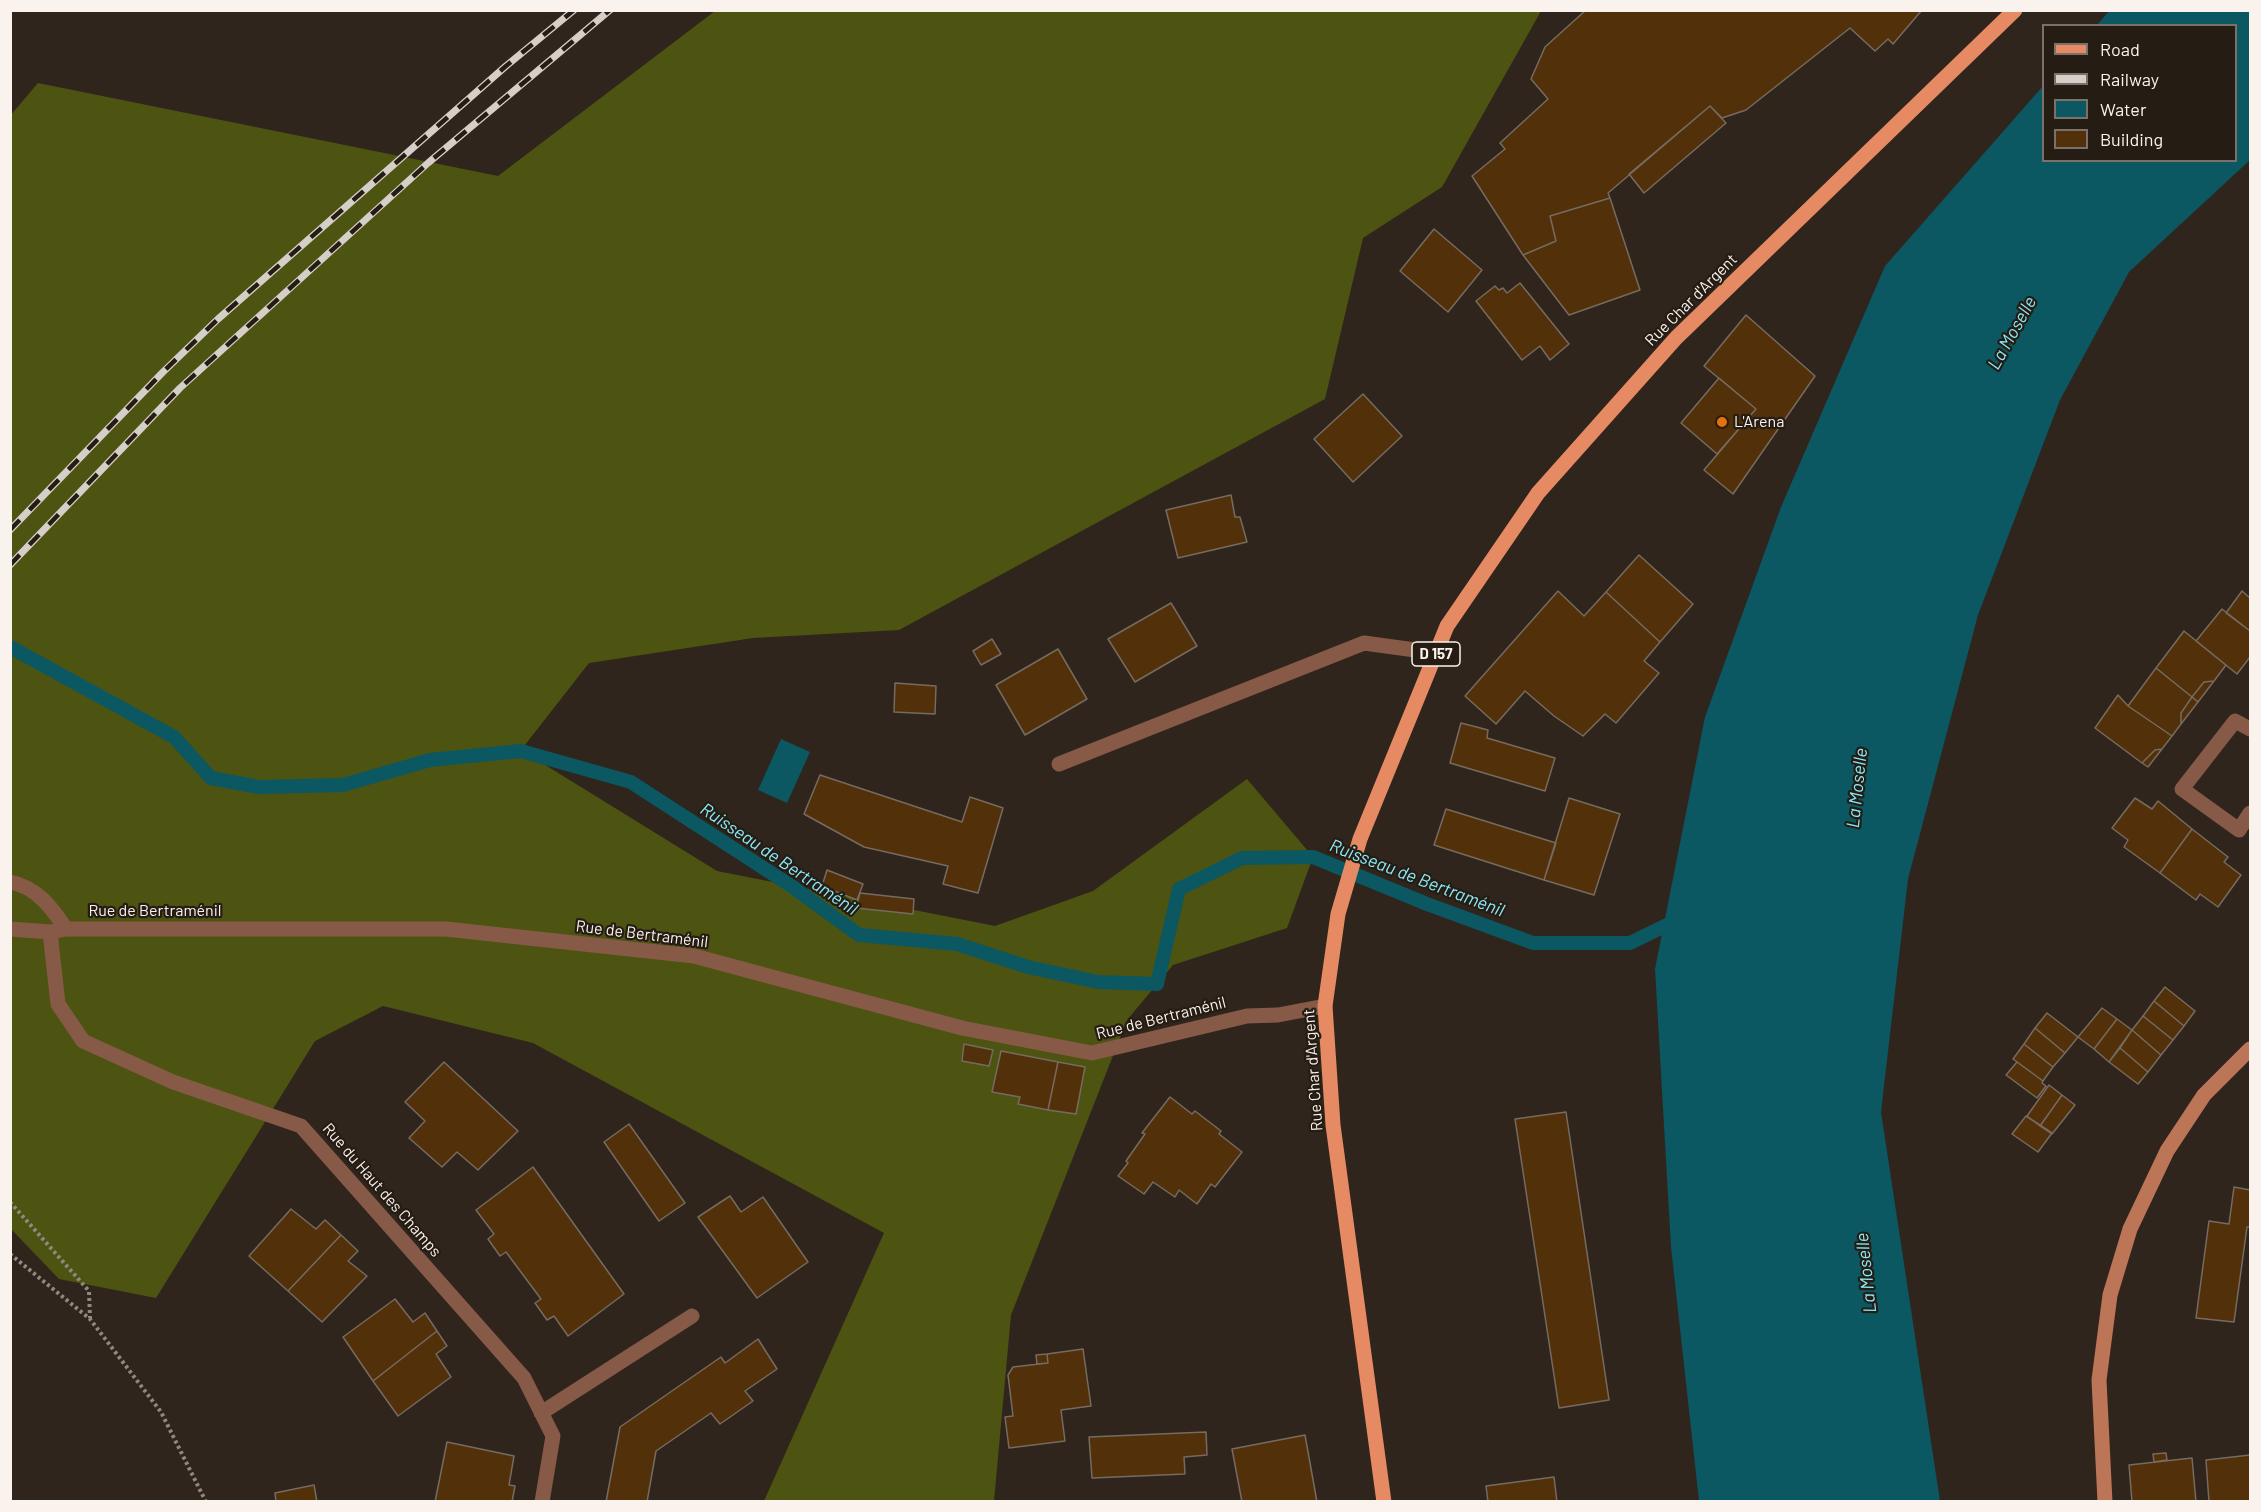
<!DOCTYPE html>
<html>
<head>
<meta charset="utf-8">
<style>
	body { margin:0 }
	#map { position:relative; width:2261px; height:1512px; overflow:hidden; background:#2f251d; font-family:Barlow,sans-serif }
	canvas { display:block }
	.frame { position:absolute; inset:0; border:12px solid #faf3ed; pointer-events:none }
	.legend { position:absolute; left:2042px; top:24px; width:195px; height:138px; box-sizing:border-box; background:#251c13; border:2px solid #7a726a; margin:0; padding:8px 10px; list-style:none; font-size:18px; color:#faf3ed }
	.legend li { display:flex; align-items:center; gap:12px; height:30px }
	.legend b { width:30px; border:2px solid #7a726a }
</style>
</head>
<body>
<div id="map">
<canvas width="2261" height="1512"></canvas>
<div class="frame"></div>
<ul class="legend">
<li><b style="height:8px;background:#e68a63"></b>Road</li>
<li><b style="height:8px;background:#d6cec8"></b>Railway</li>
<li><b style="height:16px;background:#0b5762"></b>Water</li>
<li><b style="height:16px;background:#51300a"></b>Building</li>
</ul>
</div>
<script>
const g = document.querySelector('canvas').getContext('2d');
g.lineJoin = 'round';
function fillPath(path, color) { g.fillStyle = color; g.fill(path, 'evenodd'); }
function strokePath(path, color, width, dash) { g.strokeStyle = color; g.lineWidth = width; g.lineCap = dash ? 'butt' : 'round'; g.setLineDash(dash || []); g.stroke(path); }
function drawText(font, color, halo, rows, align = 'center') {
  g.font = font + ' Barlow,sans-serif'; g.lineWidth = 4.5; g.setLineDash([]); g.textBaseline = 'middle'; g.strokeStyle = halo; g.fillStyle = color; for (const [text, x, y, turn = 0] of rows) {
    g.save(); g.translate(x, y); g.rotate((+turn || 0) * Math.PI / 180); g.textAlign = isNaN(turn) ? turn : align; if (halo) g.strokeText(text, 0, 0); g.fillText(text, 0, 0); g.restore();
  }
}
const forest = new Path2D(`
	M715,11H1541L1442,187L1363,238L1325,399L899,630L753,638L589,663L521,750L717,871L995,926L1093,891L1247,779L1313,857L1287,928L1173,965L1127,1020L1011,1315L994,1501H764L884,1233L533,1043L383,1006L315,1041L156,1298L59,1279L11,1229L10,116L38,83L498,176Z`);
const water = new Path2D(`
	M2110,10L2250,11V160L2129,272L2060,400L1978,615L1908,879L1881,1112L1940,1501H1699L1671,1247L1655,969L1705,717L1781,507L1885,266L2043,86L2044,160H2236V26L2097,25Z
	M781,739L810,752L787,803L758,790Z`);
const stream = new Path2D(`
	M10,647L174,737L211,778L259,787L343,785L430,760L521,751L631,782L790,885L859,935L957,944L1028,967L1098,982L1157,984L1179,889L1242,858L1313,857L1427,904L1533,943H1630L1679,919`);
const building = new Path2D(`
	M1586,10H1922L1893,44L1888,39L1875,51L1850,28L1746,110L1722,118L1710,106L1608,193L1610,198L1550,216L1556,241L1523,255L1472,176L1505,149L1500,143L1548,99L1531,79L1545,47Z
	M1710,106L1726,123L1644,193L1629,174Z
	M1610,198L1640,290L1569,315L1523,255L1556,241L1550,216Z
	M1434,229L1482,270L1448,312L1400,271Z
	M1520,283L1569,344L1550,360L1540,346L1522,360L1476,301L1495,286L1499,290L1503,288L1507,293Z
	M1746,315L1815,376L1733,494L1704,470L1756,409L1704,366Z
	M1719,378L1756,409L1717,454L1681,423Z
	M1363,394L1402,436L1353,482L1314,439Z
	M1231,495L1235,517H1240L1247,542L1178,558L1166,510Z
	M1639,555L1693,604L1660,642L1606,592Z
	M1558,591L1584,616L1606,592L1660,642L1644,661L1659,673L1616,723L1605,714L1583,736L1554,716L1525,691L1496,724L1465,696Z
	M2242,591L2250,598V631L2226,613Z
	M1171,603L1197,646L1135,682L1108,639Z
	M2222,609L2250,631V657L2237,674L2196,641Z
	M2184,631L2226,665L2214,681L2204,682L2192,697L2156,668Z
	M992,639L1001,654L981,665L973,651Z
	M1058,649L1087,699L1025,735L996,685Z
	M2156,668L2192,697L2181,713V724L2172,736L2128,706Z
	M2214,681L2198,702L2192,697L2204,682Z
	M895,683L936,686L935,714L894,712Z
	M2118,695L2128,706L2172,736L2162,749L2155,750L2142,763L2095,728Z
	M2192,697L2198,702L2181,724V713Z
	M1461,723L1488,730L1487,738L1555,758L1545,791L1450,763Z
	M2162,749L2148,767L2142,763L2155,750Z
	M820,775L962,822L970,797L1003,808L978,893L943,884L948,866L864,847L804,814Z
	M1569,798L1620,814L1594,895L1544,880Z
	M2135,798L2152,809L2158,801L2192,829L2160,873L2124,847L2128,840L2112,828Z
	M1446,809L1556,843L1544,880L1434,845Z
	M2192,829L2228,857L2224,862L2241,875L2218,907L2200,894L2196,900L2160,873Z
	M827,870L863,884L857,900L822,886Z
	M860,893L914,899L913,914L856,908Z
	M2165,987L2195,1011L2184,1026L2154,1001Z
	M2154,1001L2184,1026L2173,1040L2143,1016Z
	M2102,1008L2117,1019L2094,1049L2078,1037Z
	M2047,1013L2078,1037L2065,1053L2035,1028Z
	M2143,1016L2173,1040L2161,1055L2132,1030Z
	M2117,1019L2132,1030L2109,1062L2094,1049Z
	M2035,1028L2065,1053L2053,1067L2024,1044Z
	M2132,1030L2161,1055L2148,1072L2120,1048Z
	M964,1044L993,1050L989,1066L962,1061Z
	M2024,1044L2053,1067L2043,1081L2013,1059Z
	M2120,1048L2148,1072L2138,1084L2109,1062Z
	M1001,1051L1058,1062L1048,1110L1018,1104L1020,1097L992,1092Z
	M444,1062L518,1131L478,1170L457,1152L442,1167L409,1138L425,1121L405,1102Z
	M1058,1062L1085,1067L1076,1114L1048,1110Z
	M2017,1062L2043,1081L2042,1083L2046,1086L2037,1098L2006,1075Z
	M2049,1085L2062,1095L2040,1126L2027,1116Z
	M2062,1095L2075,1105L2052,1134L2040,1126Z
	M1170,1097L1192,1114L1195,1111L1221,1131L1219,1134L1242,1152L1215,1187L1211,1184L1197,1204L1179,1190L1175,1197L1153,1182L1144,1194L1118,1176L1128,1163L1126,1161L1145,1134L1142,1133Z
	M1566,1112L1609,1400L1559,1408L1515,1119Z
	M2026,1116L2052,1133L2038,1152L2012,1134Z
	M629,1124L685,1203L659,1221L604,1142Z
	M533,1167L624,1294L568,1336L554,1316L547,1320L535,1303L541,1299L506,1252L500,1256L488,1239L494,1234L476,1210Z
	M2234,1187L2250,1190V1227H2247L2234,1322L2196,1318L2209,1221L2229,1224Z
	M730,1196L741,1212L763,1197L808,1262L757,1298L698,1217Z
	M291,1209L316,1229L325,1220L341,1235L288,1291L249,1256Z
	M341,1235L358,1251L348,1261L367,1276L322,1322L288,1291Z
	M395,1299L413,1322L425,1313L437,1331L373,1381L343,1337Z
	M437,1331L447,1346L436,1354L451,1377L398,1416L373,1381Z
	M758,1339L777,1369L745,1391L753,1401L720,1424L711,1413L656,1451L647,1502H606L620,1427L721,1357L725,1363Z
	M1083,1349L1091,1406L1061,1410L1065,1441L1009,1448L1005,1417L1013,1416L1008,1375L1013,1367L1048,1363L1047,1354Z
	M1047,1354L1048,1363L1037,1364L1036,1355Z
	M1206,1432L1207,1455L1184,1457L1185,1474L1092,1478L1089,1437Z
	M1305,1435L1317,1502H1242L1232,1449Z
	M447,1442L514,1456L509,1485L515,1486L512,1502H435Z
	M2166,1453L2167,1460L2154,1462L2153,1454Z
	M2250,1455V1502H2209L2206,1460Z
	M2192,1458L2196,1502H2132L2129,1465Z
	M1554,1477L1557,1502H1488L1486,1486Z
	M314,1485L317,1502H276L275,1493Z`);
const path = new Path2D(`
	M10,1202L89,1291L90,1318
	M10,1254L90,1319L161,1412L206,1502`);
const street = new Path2D(`
	M2250,729L2235,721L2182,789L2239,830L2250,813
	M1059,764L1364,643L1437,653
	M10,882C37,887 52,908 66,929
	M10,929L50,932L66,929H446L694,956L962,1028L1092,1053L1247,1016L1278,1015L1325,1006
	M50,932L58,1004L83,1041L173,1082L301,1126L524,1378L553,1436L542,1502
	M541,1413L692,1316`);
const secondary = new Path2D(`
	M2105,1502L2099,1380L2110,1295L2130,1229L2167,1151L2204,1095L2250,1049`);
const primary = new Path2D(`
	M1384,1502L1333,1125L1325,1006L1338,914L1360,839L1447,626L1538,493L1676,338L2015,10`);
const rail = new Path2D(`
	M10,530L163,372L218,319L506,66L574,10
	M10,565L180,388L428,163L610,10`);
const markers = [
	[1722,422,6,"#e8710a"]
];
const shields = [
	[1436,654,48]
];
const shieldNames = [
	["D 157",1436,654]
];
const streetNames = [
	["Rue Char d'Argent",1691,300,-45],
	["Rue de Bertraménil",155,911],
	["Rue de Bertraménil",642,934,7],
	["Rue de Bertraménil",1161,1018,-14],
	["Rue Char d'Argent",1313,1070,-94],
	["Rue du Haut des Champs",382,1190,49]
];
const poiNames = [
	["L'Arena",1734,422]
];
const waterNames = [
	["La Moselle",2012,333,-61],
	["La Moselle",1857,788,-84],
	["Ruisseau de Bertraménil",779,859,34],
	["Ruisseau de Bertraménil",1417,878,21],
	["La Moselle",1866,1273,-96]
];
fillPath(forest, '#4d5411');
fillPath(water, '#0b5762');
strokePath(stream, '#0b5762', 14);
fillPath(building, '#51300a');
strokePath(building, '#776b60', 1.5);
strokePath(path, '#908881', 4, [3, 3]);
strokePath(street, '#875a48', 15);
strokePath(secondary, '#bd7558', 15);
strokePath(primary, '#e68a63', 15);
strokePath(rail, '#d6cec8', 7);
strokePath(rail, '#251c13', 4.5, [14]);
for (const [x, y, r, color] of markers) { const dot = new Path2D(); dot.arc(x, y, r, 0, 2 * Math.PI); g.fillStyle = color; g.fill(dot); strokePath(dot, '#251c13', 2); }
for (const [x, y, w] of shields) { const box = new Path2D(); box.roundRect(x - w / 2, y - 12, w, 24, 4.5); g.fillStyle = '#251c13'; g.fill(box); strokePath(box, '#faf3ed', 1.5); }
drawText('bold 15px', '#faf3ed', null, shieldNames);
drawText('16px', '#faf3ed', '#251c13', streetNames);
drawText('16px', '#faf3ed', '#251c13', poiNames, 'left');
drawText('italic 18px', '#8aeafa', '#251c13', waterNames);
</script>
</body>
</html>
